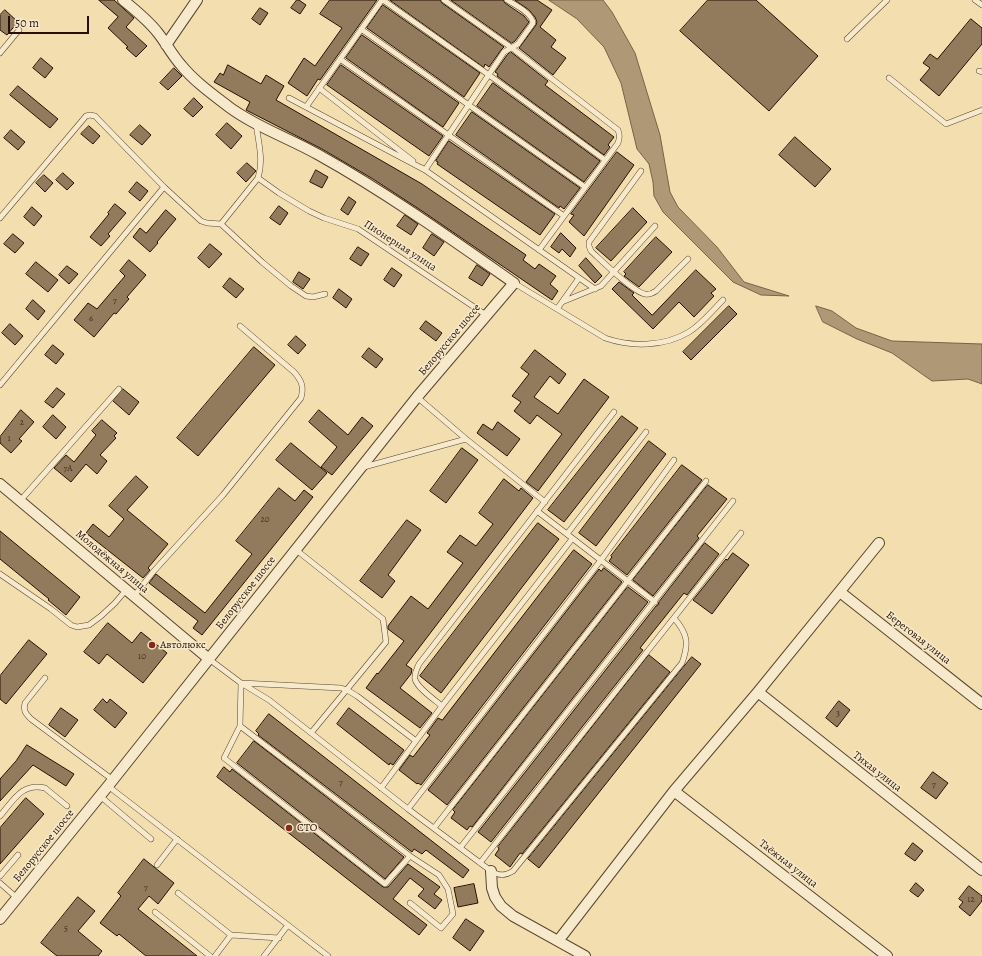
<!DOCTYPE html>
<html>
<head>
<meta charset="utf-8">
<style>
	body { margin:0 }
	#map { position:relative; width:982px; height:956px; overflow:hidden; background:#f3deb0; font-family:Alegreya,serif }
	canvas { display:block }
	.scale { position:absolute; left:8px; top:16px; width:81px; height:18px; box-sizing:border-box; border:2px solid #271002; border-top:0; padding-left:5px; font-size:12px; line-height:14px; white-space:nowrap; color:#271002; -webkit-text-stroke:3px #f7eacc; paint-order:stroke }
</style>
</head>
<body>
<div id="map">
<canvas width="982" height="956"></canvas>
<div class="scale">50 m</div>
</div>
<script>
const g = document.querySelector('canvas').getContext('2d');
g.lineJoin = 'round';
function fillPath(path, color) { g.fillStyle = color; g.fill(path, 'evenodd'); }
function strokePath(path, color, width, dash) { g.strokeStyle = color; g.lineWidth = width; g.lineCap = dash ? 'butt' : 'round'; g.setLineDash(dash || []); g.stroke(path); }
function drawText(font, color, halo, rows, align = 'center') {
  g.font = font + ' Alegreya,serif'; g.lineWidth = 3; g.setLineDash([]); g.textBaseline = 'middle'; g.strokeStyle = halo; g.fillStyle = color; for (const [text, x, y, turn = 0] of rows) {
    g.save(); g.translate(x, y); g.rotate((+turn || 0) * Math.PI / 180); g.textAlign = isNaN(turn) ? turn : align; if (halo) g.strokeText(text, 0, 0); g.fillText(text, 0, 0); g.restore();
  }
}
const water = new Path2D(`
	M549,0H603L612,12L635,53L660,135L670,192L678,207L717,247L744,282L789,296L761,295L733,282L663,212L654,196L653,182L649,164L637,149L621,83L604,47L577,19Z
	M816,306L832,311L856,328L892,341L982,344V384L968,379L932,381L892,353L857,339L823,322Z`);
const building = new Path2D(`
	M99,0H114L134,18L126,27L147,46L136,57L126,48L128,47L108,28L118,17Z
	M297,0H299L306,5L300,14L291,8Z
	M330,0H377L320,80L318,79L307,96L288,83L304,58L315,66L342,28L320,14Z
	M390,0H440L442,3L504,47L501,50L489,67L485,64L484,67Z
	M451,0H503L505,3L524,16L529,22L515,41L512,43Z
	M515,0H537L552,10L540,27L556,40L551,47L566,58L553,75L519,48L536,25L537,22L535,17L529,10Z
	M708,0H756L818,56L769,111L680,31Z
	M383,5L480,73L464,97L367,28Z
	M260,8L268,13L260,25L252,19Z
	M5,10L18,22L7,35L0,30V15Z
	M971,19L982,28V44L939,96L920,80L930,68L923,63L930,54L937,59Z
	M362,35L459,103L443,127L346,58Z
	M511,52L548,81L545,85L614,137L608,145L610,147L604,155L497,76L498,74L495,72L507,55Z
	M41,58L53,68L45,78L33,68Z
	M228,65L261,84L266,75L284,86L276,100L422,184L526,255L523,260L535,269L539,264L556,276L550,284L558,291L552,300L422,211L373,179L322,149L246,110L250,102L214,82L220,73L223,75Z
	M341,65L443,136L429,156L327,85Z
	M174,68L182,76L168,90L160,83Z
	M493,83L600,161L584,182L477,106Z
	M18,86L58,119L50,128L10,95Z
	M194,98L203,107L193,117L184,109Z
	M472,112L580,188L564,209L560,206L559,208L456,135Z
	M227,123L242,136L231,149L216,135Z
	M140,125L151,135L142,145L130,135Z
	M89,126L100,136L93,144L81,134Z
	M11,130L25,142L18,150L4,138Z
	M795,137L831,169L815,187L779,155Z
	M449,141L555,214L540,235L437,164L438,162L436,161Z
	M617,152L634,165L584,236L569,222L574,215L571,214Z
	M247,163L256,171L246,182L237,173Z
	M316,170L328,177L322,188L310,182Z
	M63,173L74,183L67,190L56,180Z
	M44,175L53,183L45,192L36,183Z
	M137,182L148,191L140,201L129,192Z
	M349,197L356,202L348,215L341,210Z
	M115,204L126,213L108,234L110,236L101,246L90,237L109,214L108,213Z
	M279,206L288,213L280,225L270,218Z
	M32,207L42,216L34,226L24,217Z
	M633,208L647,222L611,261L596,248Z
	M166,210L176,219L157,242L158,243L150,252L133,237L140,228L146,233Z
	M405,215L418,224L411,235L397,226Z
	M561,233L576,248L570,257L562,249L559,253L551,247Z
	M13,234L24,243L15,253L4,244Z
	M432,234L444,242L434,256L423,248Z
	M656,237L672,252L639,287L624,276L626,274L624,272Z
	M210,244L222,254L209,268L198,258Z
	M358,247L369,254L361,266L350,259Z
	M586,258L602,276L595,283L579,266Z
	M129,260L146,275L127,297L129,299L116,314L114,313L94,337L74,320L88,303L97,309L125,276L120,271Z
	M36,262L58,280L48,292L26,274Z
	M477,265L490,274L482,286L469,278Z
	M67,266L78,274L69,284L59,275Z
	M392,268L402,275L394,287L384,280Z
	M696,270L716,289L711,293L714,296L694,317L679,302L653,329L612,289L619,282L634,293L632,295L652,315Z
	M299,272L310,279L303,289L293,282Z
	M230,278L244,289L236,298L223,287Z
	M339,289L352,299L346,308L333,298Z
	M33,300L45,311L38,320L26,309Z
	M729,306L737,314L691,360L683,352Z
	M426,321L442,333L436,341L420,329Z
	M10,324L23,336L15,345L2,333Z
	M296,336L306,345L298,354L288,345Z
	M53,345L64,354L56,364L45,355Z
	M254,347L275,365L198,456L177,438Z
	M369,348L383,359L376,368L362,357Z
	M535,350L566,374L559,384L550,376L534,397L558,414L584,379L609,397L538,491L526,482L562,434L537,415L530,424L514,411L521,402L512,396L529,374L521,368Z
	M57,388L65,394L53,408L45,402Z
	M123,389L139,402L129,415L113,401Z
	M21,410L34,422L19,439L22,441L11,453L0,443V437Z
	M319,410L348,435L362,417L373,426L332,475L321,467L337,447L309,422Z
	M53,415L66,427L56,439L43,427Z
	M622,416L638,428L564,522L548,510Z
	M102,420L117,433L114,436L116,438L100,455L107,461L97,474L86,464L71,482L54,468L66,455L74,462L96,435L92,431Z
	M498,422L520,439L507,456L477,433L483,424L492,430Z
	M649,441L666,454L596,546L579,533Z
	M291,443L327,473L312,490L276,460Z
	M462,448L478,460L446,503L430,491Z
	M682,465L702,480L627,575L609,561L612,557L611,556Z
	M136,476L148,487L127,510L168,544L148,568L150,570L143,578L86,533L93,524L109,537L124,519L109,506Z
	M504,479L519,491L521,488L533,498L406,665L412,669L411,674L400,688L432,713L420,728L366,688L377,673L378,674L404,641L388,629V626L411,596L428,609L463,563L447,552L460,535L476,546L493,524L479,513Z
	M708,485L727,499L697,536L699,538L653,596L633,580Z
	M279,488L295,501L304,490L313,497L202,635L193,628L198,621L149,583L156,574L205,613L252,554L236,541Z
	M407,520L421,530L388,575L395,581L382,598L360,581Z
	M538,523L559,539L441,693L420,676Z
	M0,531L80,597L66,615L48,600L49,599L0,559Z
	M705,543L719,554L687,595L684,593L640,648L643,650L491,842L478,832L656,606L658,605L659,602Z
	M574,550L592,564L421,785L418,783L417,784L399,770L410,755L413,757L430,735L427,733L438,718L442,720Z
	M733,553L749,565L712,614L693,600L726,559L727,560Z
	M604,568L622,582L447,805L428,790L599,569L601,571Z
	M628,587L648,602L472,827L470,826L467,830L451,818L455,812L453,810Z
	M108,623L132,643L141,632L167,653L143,683L107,654L99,664L84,652Z
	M29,640L47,654L6,704L0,699V676Z
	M649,655L670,672L522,854L520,853L510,867L495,855L499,849L498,847Z
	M692,657L701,664L539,868L528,859Z
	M103,699L107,703L110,699L127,713L115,728L94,710Z
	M839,701L850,710L837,727L826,718Z
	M61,708L78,720L65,737L49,725Z
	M349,708L404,750L393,765L390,763L389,765L337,724Z
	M269,714L469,870L463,878L426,850L422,854L414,849L412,852L258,735L259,734L256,731Z
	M254,741L404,857L385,879L237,763Z
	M27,745L74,774L66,786L33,765L0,801V779L16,761Z
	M224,767L230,772L232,769L383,887H388L408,864L440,887L434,894L442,900L435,909L418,896L424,889L410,878L393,899L427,925L419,935L217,777Z
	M933,772L948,783L936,799L921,788Z
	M26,798L44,814L0,864V828Z
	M913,843L923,851L915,861L905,854Z
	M144,859L174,883L158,904L149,896L138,909L197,956H146L119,934L117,936L100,923L121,896L118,893Z
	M916,883L924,890L918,897L910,891Z
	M474,884L478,903L458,907L454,888Z
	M969,886L982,896V901L970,916L959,907L963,902L959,899Z
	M78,897L95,911L78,931L102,951L98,956H57L41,943Z
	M466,919L484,931L470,951L453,938Z`);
const lane = new Path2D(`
	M383,0L489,75L605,160
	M444,0L512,48L618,130C620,135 620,138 618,143L539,250
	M975,0L982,5
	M361,29L585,187
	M847,39L887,0
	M0,53L19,30
	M340,59L564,216
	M979,71L982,72
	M889,78L946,124L982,110
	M319,88L413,161
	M289,98L425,170L595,289
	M306,107L382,0
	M422,168L425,170L504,52L518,44L533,23C532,13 515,5 507,0
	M641,171L589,242V246L591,251C601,260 633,292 645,294C649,295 653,293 656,291L688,259
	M258,178L279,193L309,211L324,218L358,229L486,315
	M0,218L86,116L90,115L95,116L164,187L201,221L207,223L221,224L262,262L291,286L306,296L313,297L325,294
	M221,224L258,178C264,160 258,141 256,123
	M514,283L605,338C631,347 664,347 689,332C702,324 712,311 723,300
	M562,302L601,286L655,226
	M557,309L579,278
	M0,385L164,187
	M417,397L466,439L545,502
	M364,467L466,439
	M20,501L119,389
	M537,511L655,602
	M567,534L646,432
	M295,549L383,619L386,642L311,733
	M0,574L51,609L71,625L77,627L89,625L101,616L115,603L126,590
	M134,596L153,572L223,495L301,398C304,387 302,381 294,372L240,326
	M209,659L241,683L269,700L408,809L491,871C499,876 505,876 513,871L682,663C689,644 688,634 674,618
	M45,678L25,703C23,711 26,714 31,719L113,780
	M442,706C435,700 417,688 415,679C414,673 417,669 419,664L614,412
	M240,726L224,758L385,884L410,856
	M108,786L328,956
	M381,788L442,706L572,539
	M100,796L151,839
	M408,809L601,560L674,460
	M0,816C13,801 22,782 45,788L67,806
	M434,828L706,481
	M460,848L733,501
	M480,863L741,533
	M157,865L177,839
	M0,876L18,855
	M0,883L17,898
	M178,893L231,935L279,938
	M410,903L441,928L453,914L448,889L439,875L410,856L240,726L241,683L341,688L347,690L357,696L416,741
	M155,912L210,956
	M215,956L231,935
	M264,956L288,925`);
const street = new Path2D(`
	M166,45L197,0
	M0,484L209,659
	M840,592L982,704
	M758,692L982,870
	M674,791L887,956
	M491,871L492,888L495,897L501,906L513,916L585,956
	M0,919L108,786L417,397L514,283C450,238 387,193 319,155C289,138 256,127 229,107C212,94 194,81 181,65C172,55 166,43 158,33C148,20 135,10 123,0
	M558,941L674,791L758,692L879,543`);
const markers = [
	[152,645,4,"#8f2418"],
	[289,828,4,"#8f2418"]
];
const numberNames = [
	["7",115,301],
	["6",91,319],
	["2",22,423],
	["1",9,439],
	["7А",68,469],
	["20",265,520],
	["10",142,657],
	["3",838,714],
	["7",341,783],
	["7",934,785],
	["7",146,888],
	["12",971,900],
	["5",66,929]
];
const streetNames = [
	["Пионерная улица",400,246,33],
	["Белорусское шоссе",450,340,-50],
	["Молодёжная улица",112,562,40],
	["Белорусское шоссе",246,593,-52],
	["Береговая улица",918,638,38],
	["Тихая улица",877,772,38],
	["Белорусское шоссе",44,846,-51],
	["Таёжная улица",788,864,38]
];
const poiNames = [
	["Автолюкс",160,645],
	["СТО",297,828]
];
fillPath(water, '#ae9875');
strokePath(water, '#786247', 1);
fillPath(building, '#917b5c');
strokePath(building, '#271002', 1);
strokePath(lane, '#5a442e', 6);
strokePath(street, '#5a442e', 12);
strokePath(lane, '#f7eacc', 5);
strokePath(street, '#f7eacc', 10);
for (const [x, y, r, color] of markers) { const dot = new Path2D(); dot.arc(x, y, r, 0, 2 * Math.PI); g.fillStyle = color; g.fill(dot); strokePath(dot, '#f7eacc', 1.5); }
drawText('9px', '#422b18', null, numberNames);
drawText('11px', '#271002', '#f7eacc', streetNames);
drawText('11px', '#271002', '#f7eacc', poiNames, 'left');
</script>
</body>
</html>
